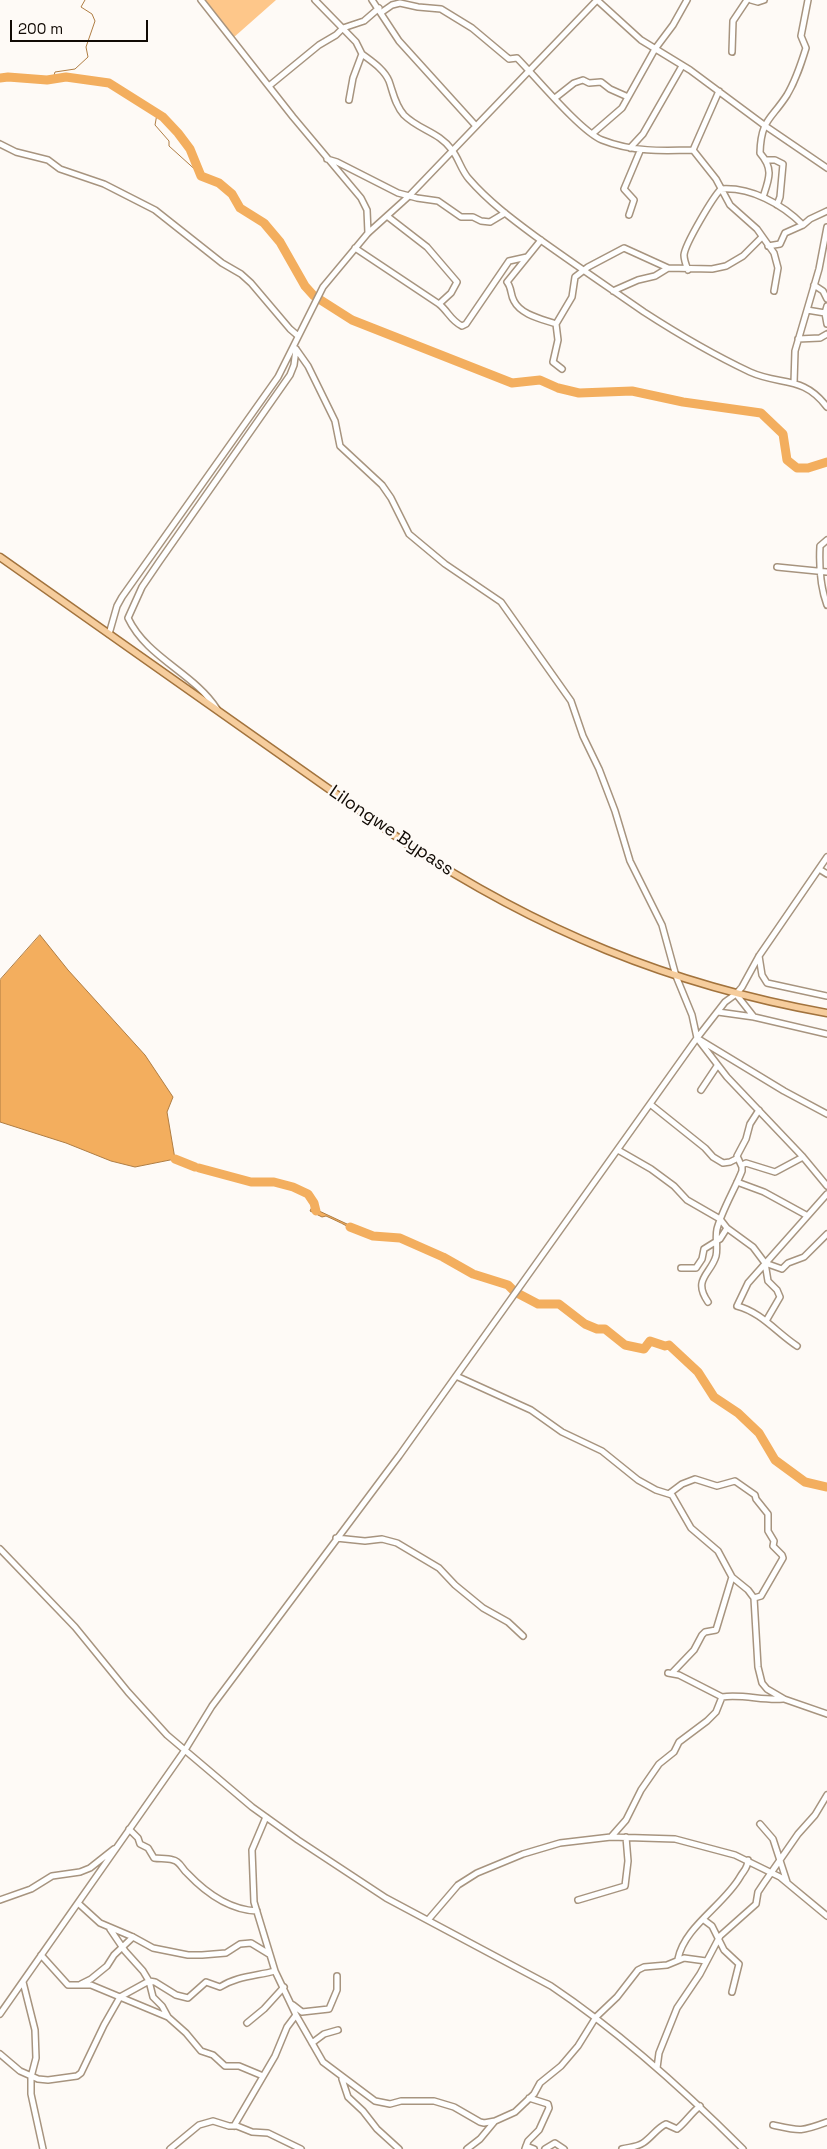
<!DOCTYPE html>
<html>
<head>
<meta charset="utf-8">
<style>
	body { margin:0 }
	#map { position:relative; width:827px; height:2149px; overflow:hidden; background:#fefaf6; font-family:"Space Grotesk",sans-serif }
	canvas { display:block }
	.scale { position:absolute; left:10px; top:20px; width:138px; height:22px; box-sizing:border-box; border:2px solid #110a04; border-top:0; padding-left:6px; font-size:15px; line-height:18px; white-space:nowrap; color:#110a04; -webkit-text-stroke:4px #fefaf6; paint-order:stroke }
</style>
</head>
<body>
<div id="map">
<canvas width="827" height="2149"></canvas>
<div class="scale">200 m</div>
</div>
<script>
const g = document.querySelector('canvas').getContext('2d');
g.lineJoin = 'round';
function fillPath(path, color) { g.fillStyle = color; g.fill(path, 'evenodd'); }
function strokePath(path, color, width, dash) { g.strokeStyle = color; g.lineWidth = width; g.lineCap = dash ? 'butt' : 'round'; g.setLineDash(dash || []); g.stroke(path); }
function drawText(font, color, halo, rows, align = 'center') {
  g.font = font + ' "Space Grotesk",sans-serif'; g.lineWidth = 5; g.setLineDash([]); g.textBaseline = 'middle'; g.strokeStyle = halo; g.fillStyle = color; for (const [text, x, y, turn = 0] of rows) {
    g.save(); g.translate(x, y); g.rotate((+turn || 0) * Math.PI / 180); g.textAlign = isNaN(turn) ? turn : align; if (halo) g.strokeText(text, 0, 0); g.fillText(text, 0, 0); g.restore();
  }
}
const green = new Path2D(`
	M203,0H276L233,38Z`);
const water = new Path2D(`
	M40,935L68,970L145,1055L173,1097L167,1112L175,1159L135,1167L111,1161L66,1143L0,1122V980Z
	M309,1198L316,1203L317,1210L362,1231L357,1232C346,1225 337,1221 326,1216L322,1217L310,1211L313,1205Z`);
const stream = new Path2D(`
	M53,79L55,72L75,69L88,57L86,47L95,21L92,14L81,7L85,0
	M157,114L155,125L169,141V146L200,174`);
const river = new Path2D(`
	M0,78L8,77L47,80L66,77L109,83L163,117L178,133L190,149L201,176L219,183L232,194L240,208L264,223L280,242L305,286L314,296
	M319,299L352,320L512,383L540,380L558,388L579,393L632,391L683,402L761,413L783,434L787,460L797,468H808L827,462
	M175,1159L195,1167
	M199,1168L251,1182H274L293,1187L308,1194L314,1203L316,1211
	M350,1227L373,1236L400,1238L443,1257L473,1274L508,1285L513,1290
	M519,1294L538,1304H559L585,1324L597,1329H605L625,1345L644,1349L650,1341L665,1346L669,1345L698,1372L714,1397L738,1413L759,1433L775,1460L805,1482L827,1487`);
const minor = new Path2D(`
	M201,0L293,117L361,198L367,210L368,233
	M315,0L356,42L362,54L353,78L349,100
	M372,0L399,41L476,126
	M597,0L641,40L690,70L764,125L827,168
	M751,0L758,2L764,0
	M382,12L392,5L400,3L418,7L441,9L472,28L509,59L517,58C536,77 580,131 602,140C632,152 662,151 693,150
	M732,52L733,21L747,0
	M362,54C371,61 384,69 389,81C393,92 395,105 404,115C419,130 439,132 452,150C459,159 461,170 469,179C488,201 512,219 535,236C571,262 608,287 644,312C678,334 714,355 750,372C781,386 803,375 827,407
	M269,86L319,45L336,35L343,28L364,21L379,8
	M555,98L574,83L583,80L589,83L601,82L610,89L628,97
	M592,134L622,108L655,49L673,25L687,0
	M0,144L16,152L48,160L60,169L104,184L155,210L222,263L241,274L251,283L290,329L297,335
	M630,148L643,134L682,66
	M693,150L716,179L730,205L757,229L774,253L778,268L774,291
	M693,150L719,91
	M327,159L337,162L398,193L417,198L438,201L461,217H473L481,221L490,222L505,213
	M766,160H775L783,164L780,197L777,205
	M763,197C769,179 774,169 760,153C761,119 771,120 787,95C796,80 801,64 806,48L801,36L808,0
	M629,215L634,200L624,189L640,151
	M387,216L427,247L457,282L451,293L439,304
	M541,240L507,282C512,288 510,294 514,301C521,315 542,319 556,324L572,297L575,277L588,267L624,248L668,268
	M768,246L780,244L785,233L803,225L810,219L827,211
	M355,248L439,304C448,311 451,321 462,326L466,324L509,261L527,257
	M688,270C686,265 684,260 684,255C685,244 713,197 721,189C751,187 782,204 803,225
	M814,285L823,291L827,299
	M613,291L638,280L655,276L668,268L712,269L726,266L743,256L762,237
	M827,306L825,313L827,324
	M807,310L825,313
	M556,324L558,340L553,362L562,369
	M798,339L820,338L827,334
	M296,349L308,366L335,421L340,446L382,485L391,498L409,534L445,564L501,602L571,701L583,736L599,769L615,811L630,861L662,925L676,976L692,1015L697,1038L727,1077L803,1157L827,1186
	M794,383L795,351L819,269L827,227
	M827,540L820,546C819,566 820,586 827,605
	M777,567L827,572
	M109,634L117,606L122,597L278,377L323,287L368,233L409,196L597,0
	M217,709C194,673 147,658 128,618L142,587L159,562L290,375L294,365L296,349
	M819,869L827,874
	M759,956L762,975L767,983L827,996
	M736,994L754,1017
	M718,1012L754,1017L827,1034
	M700,1040L784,1091L827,1114
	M701,1090L717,1066
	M650,1104L705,1148L713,1157L723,1163L730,1162L736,1159
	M618,1150L651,1169L674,1186L687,1200L720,1219L727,1228L753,1247L765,1263L768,1281L777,1290L780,1297L766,1321
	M742,1165L746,1163L775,1172L803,1157
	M737,1182L764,1192L806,1215
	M765,1263L782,1269L788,1263L804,1257L827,1234
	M681,1268H696L702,1259L704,1249L720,1239L727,1228
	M708,1302C692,1279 711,1274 716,1256C718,1247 715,1238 717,1229C722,1210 735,1189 742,1171V1167L737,1156L746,1139L750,1124L759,1110
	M797,1346C777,1333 761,1312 737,1306L748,1283L827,1194
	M456,1376L531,1410L562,1432L602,1451L638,1480L656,1490L672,1495L691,1528L718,1551L732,1577L748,1590L754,1598L758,1667L762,1683L767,1689L784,1699L827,1714
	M670,1493L682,1484L695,1479L717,1486L735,1481L755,1495L756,1499L768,1514V1531L774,1541L773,1546L782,1555L783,1558L761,1596L754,1598
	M336,1538L365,1541L382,1539L397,1543L439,1568L455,1585L483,1608L508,1622L523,1636
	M0,1549L75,1627L128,1692L167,1735L252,1807L298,1840L386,1898L551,1986C621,2033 683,2089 743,2149
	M668,1673L679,1675L722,1697
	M672,1673L694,1650L702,1635L705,1632L716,1630L732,1577
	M266,1817L252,1850L254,1902L275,1971L296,2015L323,2062L375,2101L390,2104L401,2101H434L454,2107L480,2122L484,2123L495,2121
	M760,1824L773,1839L787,1882
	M129,1829L138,1838L140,1844L148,1848L154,1858C160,1859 167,1858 173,1860C180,1861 182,1869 187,1873C205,1892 230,1910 257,1911
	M611,1837L626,1820L641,1790L659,1764L674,1752L679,1742L707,1721L716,1712L722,1697C743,1694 763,1701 783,1699
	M0,1900L31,1889L52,1876L80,1872L90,1868L114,1849
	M578,1900L625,1886L628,1861L626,1837
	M78,1903L100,1923L133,1937L153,1948L188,1955H202L226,1953L240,1944L251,1943L269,1954
	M428,1920L458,1885L477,1873L523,1854L560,1843L611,1837L675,1839L735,1855L780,1877L827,1916
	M704,1920L712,1926L724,1950L739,1964L732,1992
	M110,1929L125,1951L143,1971L149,1981L153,1997L162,2006L168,2017
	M41,1955L68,1985H91L168,2017L186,2033L201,2051L213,2055L225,2066H239L263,2076
	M678,1959C684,1927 724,1905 740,1877C744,1870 748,1868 748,1860
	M23,1982L35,2030L36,2058L31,2077V2094L43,2149
	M81,1984L91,1979L107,1966L114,1955L133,1937
	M293,2005L302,2012L329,2009L337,1990V1976
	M0,2014L185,1750L212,1706L399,1456L697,1038L725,1002L736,994L742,987L759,956L827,857
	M247,2023L264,2009L284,1987
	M312,2043L324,2034L338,2030
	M0,2054L20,2071L38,2079L48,2080L77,2076L81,2073L104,2025L120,1997L149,1981L155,1982L176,1995L188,1998L206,1982L220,1987C237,1976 256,1976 275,1971
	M657,2068L659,2053L677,2008L700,1974L720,1936L756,1904L758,1892L764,1883L798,1834L815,1815L827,1795
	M342,2079L348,2097L363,2111L377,2129L399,2149
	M773,2125C800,2131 800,2132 827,2122
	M234,2126L275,2056L287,2027L296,2015
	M526,2146L534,2149
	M170,2149L199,2125L213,2121L229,2126H237L252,2132L268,2133L301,2149
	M467,2149L480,2139L495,2121L515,2112L534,2094L540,2083L561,2066L578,2046L596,2017L617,1997L638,1970L644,1967L667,1965L684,1958L706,1961
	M525,2149L528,2141L539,2130L549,2108L548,2104L529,2098
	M545,2149L555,2143L564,2149
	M622,2149C630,2147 637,2147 643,2143C652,2137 657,2128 666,2124L677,2129C685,2123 691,2113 700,2106`);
const major = new Path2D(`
	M0,557L404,842C537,930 670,985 827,1013`);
const streetNames = [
	["Lilongwe Bypass",391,831,34]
];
fillPath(green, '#fec78a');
fillPath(water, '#f3ae5e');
strokePath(water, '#af7d43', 1);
strokePath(stream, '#af7d43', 1);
strokePath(river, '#f3ae5e', 9);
strokePath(minor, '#a7947f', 8);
strokePath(major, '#a2733d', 9);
strokePath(minor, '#fff', 5);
strokePath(major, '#f6cd9d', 6);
drawText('18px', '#110a04', '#fefaf6', streetNames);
</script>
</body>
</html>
